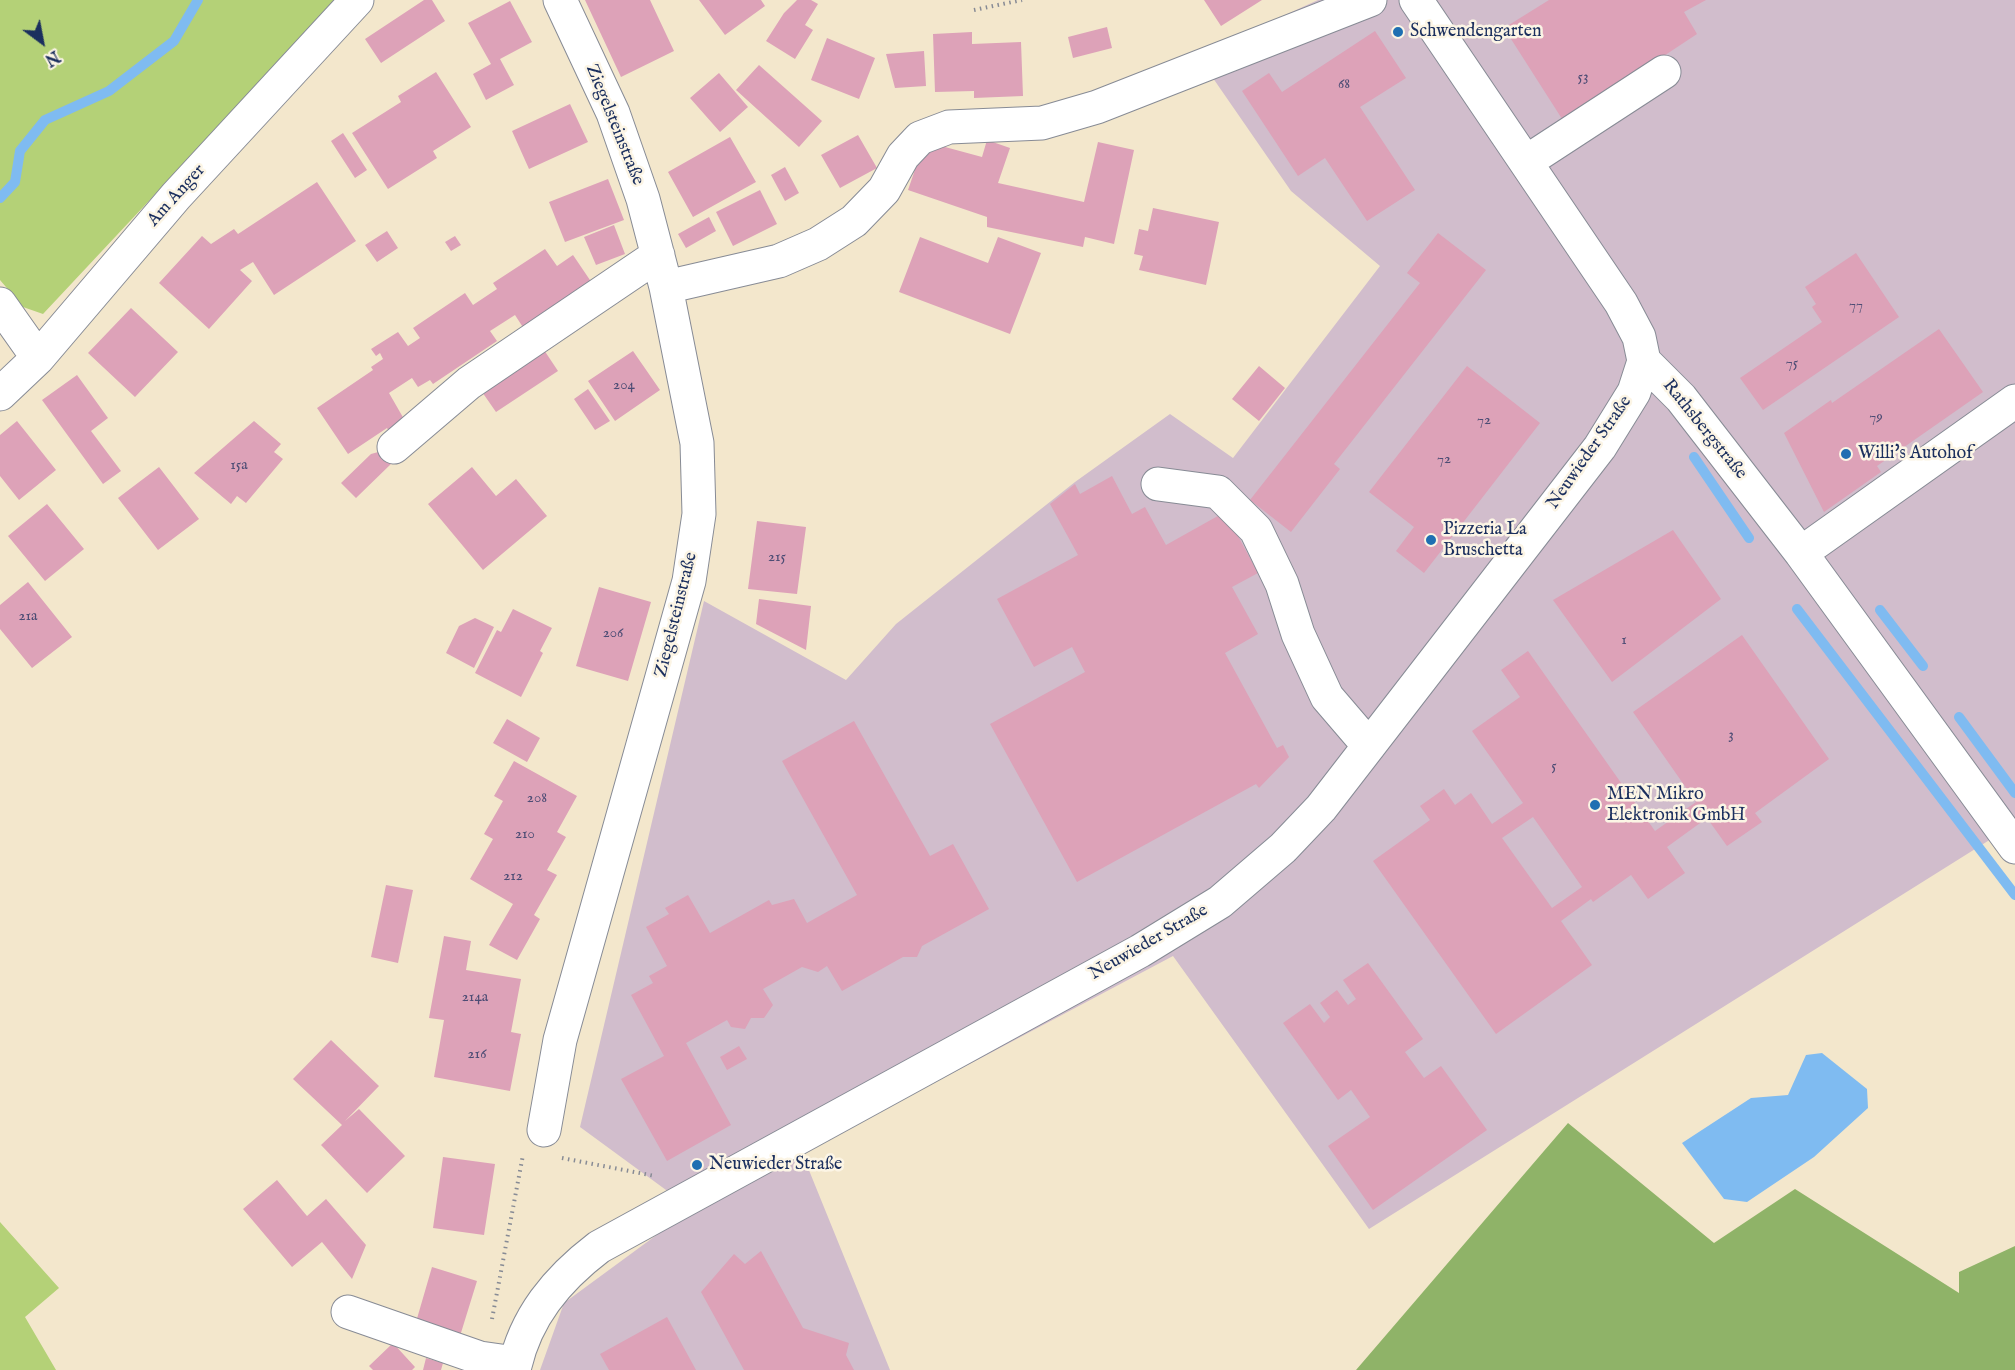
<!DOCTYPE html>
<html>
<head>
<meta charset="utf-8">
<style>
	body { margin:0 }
	#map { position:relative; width:2015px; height:1370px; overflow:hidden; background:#f3e7cc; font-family:"IM FELL English",serif }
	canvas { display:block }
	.north { position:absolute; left:12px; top:12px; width:60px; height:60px; -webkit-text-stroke:4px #fcf5e5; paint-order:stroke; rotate:148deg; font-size:16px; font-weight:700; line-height:24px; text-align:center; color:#1b2f5e }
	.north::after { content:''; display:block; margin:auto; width:21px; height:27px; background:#1b2f5e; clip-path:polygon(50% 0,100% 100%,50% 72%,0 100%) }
</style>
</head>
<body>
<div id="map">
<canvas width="2015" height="1370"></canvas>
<div class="north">N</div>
</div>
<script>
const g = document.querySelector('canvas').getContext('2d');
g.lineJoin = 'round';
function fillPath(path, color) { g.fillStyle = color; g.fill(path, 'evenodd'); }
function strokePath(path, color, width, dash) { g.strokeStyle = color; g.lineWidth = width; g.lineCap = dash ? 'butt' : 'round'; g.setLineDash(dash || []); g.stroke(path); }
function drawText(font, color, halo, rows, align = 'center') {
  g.font = font + ' "IM FELL English",serif'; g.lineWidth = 5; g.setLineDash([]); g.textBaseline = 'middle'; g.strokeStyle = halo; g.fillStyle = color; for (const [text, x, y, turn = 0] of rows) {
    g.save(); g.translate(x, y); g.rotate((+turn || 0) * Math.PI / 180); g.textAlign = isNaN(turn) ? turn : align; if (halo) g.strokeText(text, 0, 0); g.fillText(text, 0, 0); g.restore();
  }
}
const industrial = new Path2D(`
	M1318,0H2015V824L1369,1229L1173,956L802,1153L890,1370H540L564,1303L692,1209L580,1127L704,601L846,680L896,624L1075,482L1170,414L1233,458L1380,266L1291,191L1197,55Z`);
const green = new Path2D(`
	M0,0H337L43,314L23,307L0,280Z
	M0,1222L59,1288L25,1317L56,1370H0Z`);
const forest = new Path2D(`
	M1568,1123L1714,1243L1795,1189L1959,1293V1272L2015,1246V1370H1356Z`);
const water = new Path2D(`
	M1822,1053L1867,1089L1868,1108L1814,1157L1747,1202L1724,1199L1682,1143L1751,1098L1788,1095L1806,1055Z`);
const stream = new Path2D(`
	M0,198L15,182L20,151L45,120L109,91L174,41L198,0
	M1694,457L1749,538
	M1797,609L2015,895
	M1880,610L1923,666
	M1959,717L2015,793`);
const building = new Path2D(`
	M424,0H432L445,21L381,63L365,39Z
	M585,0H650L674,51L621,77Z
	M699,0H761L765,6L725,35Z
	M797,0H811L818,4L805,25L813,30L795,59L766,41L784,13Z
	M1204,0H1262L1221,26Z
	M1549,0H1706L1684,12L1697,34L1564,122L1504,28Z
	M510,1L532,42L500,59L514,85L486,100L473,74L491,64L468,23Z
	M1107,27L1112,48L1073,58L1068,37Z
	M1375,31L1406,78L1360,107L1415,190L1367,221L1325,158L1298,176L1242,91L1269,73L1282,92Z
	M972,32V44L1021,42L1023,96L974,98V91L935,92L933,34Z
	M827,38L875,58L859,99L811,80Z
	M924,51L926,86L895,88L886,54Z
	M759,65L822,121L799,147L736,90Z
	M436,72L471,127L433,151L437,158L388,189L352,133L401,102L398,96Z
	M719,73L748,107L720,132L690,98Z
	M570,104L588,142L529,169L512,131Z
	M343,133L367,170L355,178L331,141Z
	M858,135L877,168L840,188L821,155Z
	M730,137L756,182L693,217L668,172Z
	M987,140L1010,148L998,183L1084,202L1098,142L1134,150L1114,244L1085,237L1083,247L987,227V217L908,190L918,161L934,144L982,157Z
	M785,167L799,193L785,201L771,175Z
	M608,179L624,220L565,242L549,202Z
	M317,182L356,241L274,295L253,262L240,270L252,281L209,329L159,283L202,236L211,244L234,229L238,234Z
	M760,190L777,224L733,246L716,212Z
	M1153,208L1219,222L1206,285L1139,270L1143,256L1134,254L1139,229L1148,231Z
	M709,217L716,231L686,248L678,234Z
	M614,225L625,254L596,265L584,237Z
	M387,231L398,248L377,262L365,245Z
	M1438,233L1486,270L1334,464L1340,469L1291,532L1250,500L1420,283L1407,273Z
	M455,236L461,245L451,251L445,242Z
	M920,237L988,263L998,237L1041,253L1010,334L899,292Z
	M545,249L557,266L573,255L594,286L526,332L515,315L490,331L497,341L433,384L430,380L418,387L412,378L389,393L408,426L394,440L387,428L348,454L317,408L373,370L371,367L383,359L380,353L376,356L371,349L398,332L408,346L420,338L413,328L465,293L473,305L497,289L493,283Z
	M1856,253L1899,317L1763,410L1740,378L1822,322L1812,307L1816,304L1805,287Z
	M131,308L178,352L135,397L88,353Z
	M1939,329L1983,392L1877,466L1881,472L1824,512L1784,433L1831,400L1832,403Z
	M542,347L558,371L496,412L480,389Z
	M633,351L660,390L615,421L588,381Z
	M1259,366L1285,388L1259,421L1232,399Z
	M1467,366L1540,423L1424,573L1396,551L1414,527L1369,492Z
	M77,375L108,418L91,431L121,471L103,484L42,400Z
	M588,389L610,421L595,430L574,399Z
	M17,421L56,470L19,500L0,476V435Z
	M254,421L281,444L274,452L283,459L246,503L237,496L231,504L194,473Z
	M382,451L392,463L356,498L341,483L371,454Z
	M159,467L199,519L158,550L118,498Z
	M472,467L496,496L516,479L547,516L483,570L428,504Z
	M1112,476L1132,514L1145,507L1166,545L1225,512L1258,573L1232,587L1258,634L1225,653L1277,748L1283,745L1289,757L1259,788L1256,784L1077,882L990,724L1085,672L1072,647L1034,667L997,599L1078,555L1050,504L1075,484L1080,494Z
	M47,504L84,549L45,581L8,536Z
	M757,521L806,527L797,594L748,589Z
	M1673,530L1721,599L1612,682L1553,600Z
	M28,582L72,637L32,668L0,629V605Z
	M599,587L651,602L628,681L576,666Z
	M759,599L811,606L806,650L756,624Z
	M513,609L552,628L540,651L543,653L521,697L475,673L497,630L501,632Z
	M475,618L494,627L474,668L446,653L459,626Z
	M1742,635L1829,759L1755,813L1762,822L1727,846L1707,818L1667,847L1685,873L1648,899L1631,875L1593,902L1591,899L1561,921L1592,965L1496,1034L1373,861L1430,820L1420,806L1444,789L1455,805L1471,793L1492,824L1523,803L1472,731L1520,697L1501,670L1528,651L1655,831L1696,802L1633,712ZM1533,817L1582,887L1552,908L1502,838Z
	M507,719L540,738L527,762L493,743Z
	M854,721L930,856L953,844L989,909L922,946L917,957H903L842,991L827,966L818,972L802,967L763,989L773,1005L764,1018H751L745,1029L731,1027L727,1020L686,1043L731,1125L667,1161L621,1079L664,1056L631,995L653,983L649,976L667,966L646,927L669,914L665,908L688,895L710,933L769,900L772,905L794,899L807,923L857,895L782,761Z
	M514,761L577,796L557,832L566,837L547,870L557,875L534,915L540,919L517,960L489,945L513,904L470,879L493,839L484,834L503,801L494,796Z
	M386,885L413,890L398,963L371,957Z
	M444,936L471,941L466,970L521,979L511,1032L521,1034L510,1091L434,1077L444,1020L429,1018Z
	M1368,963L1423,1039L1405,1052L1424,1078L1441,1066L1487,1130L1373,1210L1328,1146L1370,1117L1351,1090L1338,1100L1283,1023L1310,1004L1324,1023L1330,1017L1320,1003L1337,990L1348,1005L1356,999L1343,980Z
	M331,1040L379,1086L345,1121L359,1109L405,1156L367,1193L321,1145L342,1125L293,1079Z
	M739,1046L747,1059L727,1070L720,1057Z
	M443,1157L495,1164L484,1235L433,1228Z
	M277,1180L307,1216L326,1199L366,1245L352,1279L322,1242L292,1267L243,1209Z
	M761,1251L803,1328L849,1343L846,1355L854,1370H744L701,1292L734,1254L745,1264Z
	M432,1267L477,1281L460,1336L416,1322Z
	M667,1317L696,1370H609L600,1354Z
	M393,1343L415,1367L412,1370H373L369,1366Z
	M426,1358L443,1363L441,1370H423Z`);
const path = new Path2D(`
	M974,10L1022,0
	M562,1158L655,1176
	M492,1319L523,1155`);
const minor = new Path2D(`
	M1416,0L1621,303L1639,337L1644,361L1681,398L1801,553L2015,847
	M1526,162L1664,72
	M666,287L779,261L818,244L854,221L884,190L903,156L920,138L949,127L1042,123L1097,107L1370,0
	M0,304L38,358
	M0,394L38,358L176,196L357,0
	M394,447L469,383L658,255
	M1158,484L1218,492L1256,530L1282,584L1298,634L1327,697L1369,746
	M1801,553L2015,401
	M544,1130L560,1040L689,581L699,514L697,443L666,287L643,199L613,113L560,0
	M348,1312L480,1358L515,1363
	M514,1370C525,1317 557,1279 599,1247L1140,951L1220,902L1283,848L1321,808L1600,447L1634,392L1644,361`);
const markers = [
	[1398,32,6,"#1f6fb2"],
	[1846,454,6,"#1f6fb2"],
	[1431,540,6,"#1f6fb2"],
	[1595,805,6,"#1f6fb2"],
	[697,1165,6,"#1f6fb2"]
];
const numberNames = [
	["53",1583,78],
	["68",1344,85],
	["77",1856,306],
	["75",1792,364],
	["204",624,386],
	["79",1876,418],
	["72",1484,421],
	["72",1444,460],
	["15a",239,466],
	["215",777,558],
	["21a",28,617],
	["206",613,634],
	["1",1624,641],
	["3",1731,736],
	["5",1554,767],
	["208",537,799],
	["210",525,835],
	["212",513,877],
	["214a",475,998],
	["216",477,1055]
];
const poiNames = [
	["Schwendengarten",1410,32],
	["Willi's Autohof",1858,454],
	["Pizzeria La",1443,530],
	["Bruschetta",1443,551],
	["MEN Mikro",1607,795],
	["Elektronik GmbH",1607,816],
	["Neuwieder Straße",709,1165]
];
const streetNames = [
	["Ziegelsteinstraße",614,125,68],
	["Am Anger",177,196,-48],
	["Rathsbergstraße",1704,430,51],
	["Neuwieder Straße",1590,453,-55],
	["Ziegelsteinstraße",677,615,-76],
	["Neuwieder Straße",1149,943,-30]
];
fillPath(industrial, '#d1bdcc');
fillPath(green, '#b4d177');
fillPath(forest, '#8fb368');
fillPath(water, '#7fbbf1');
strokePath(stream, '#7fbbf1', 10);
fillPath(building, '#dda2b8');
strokePath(minor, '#878b95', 35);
strokePath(path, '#878b95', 4, [1.5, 4.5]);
strokePath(minor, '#fff', 33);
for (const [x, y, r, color] of markers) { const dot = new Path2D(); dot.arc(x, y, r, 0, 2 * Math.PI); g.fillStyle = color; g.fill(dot); strokePath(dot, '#fcf5e5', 2); }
drawText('15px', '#4c4c74', null, numberNames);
drawText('18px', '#1b2f5e', '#fcf5e5', poiNames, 'left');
drawText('18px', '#1b2f5e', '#fcf5e5', streetNames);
</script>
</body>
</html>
